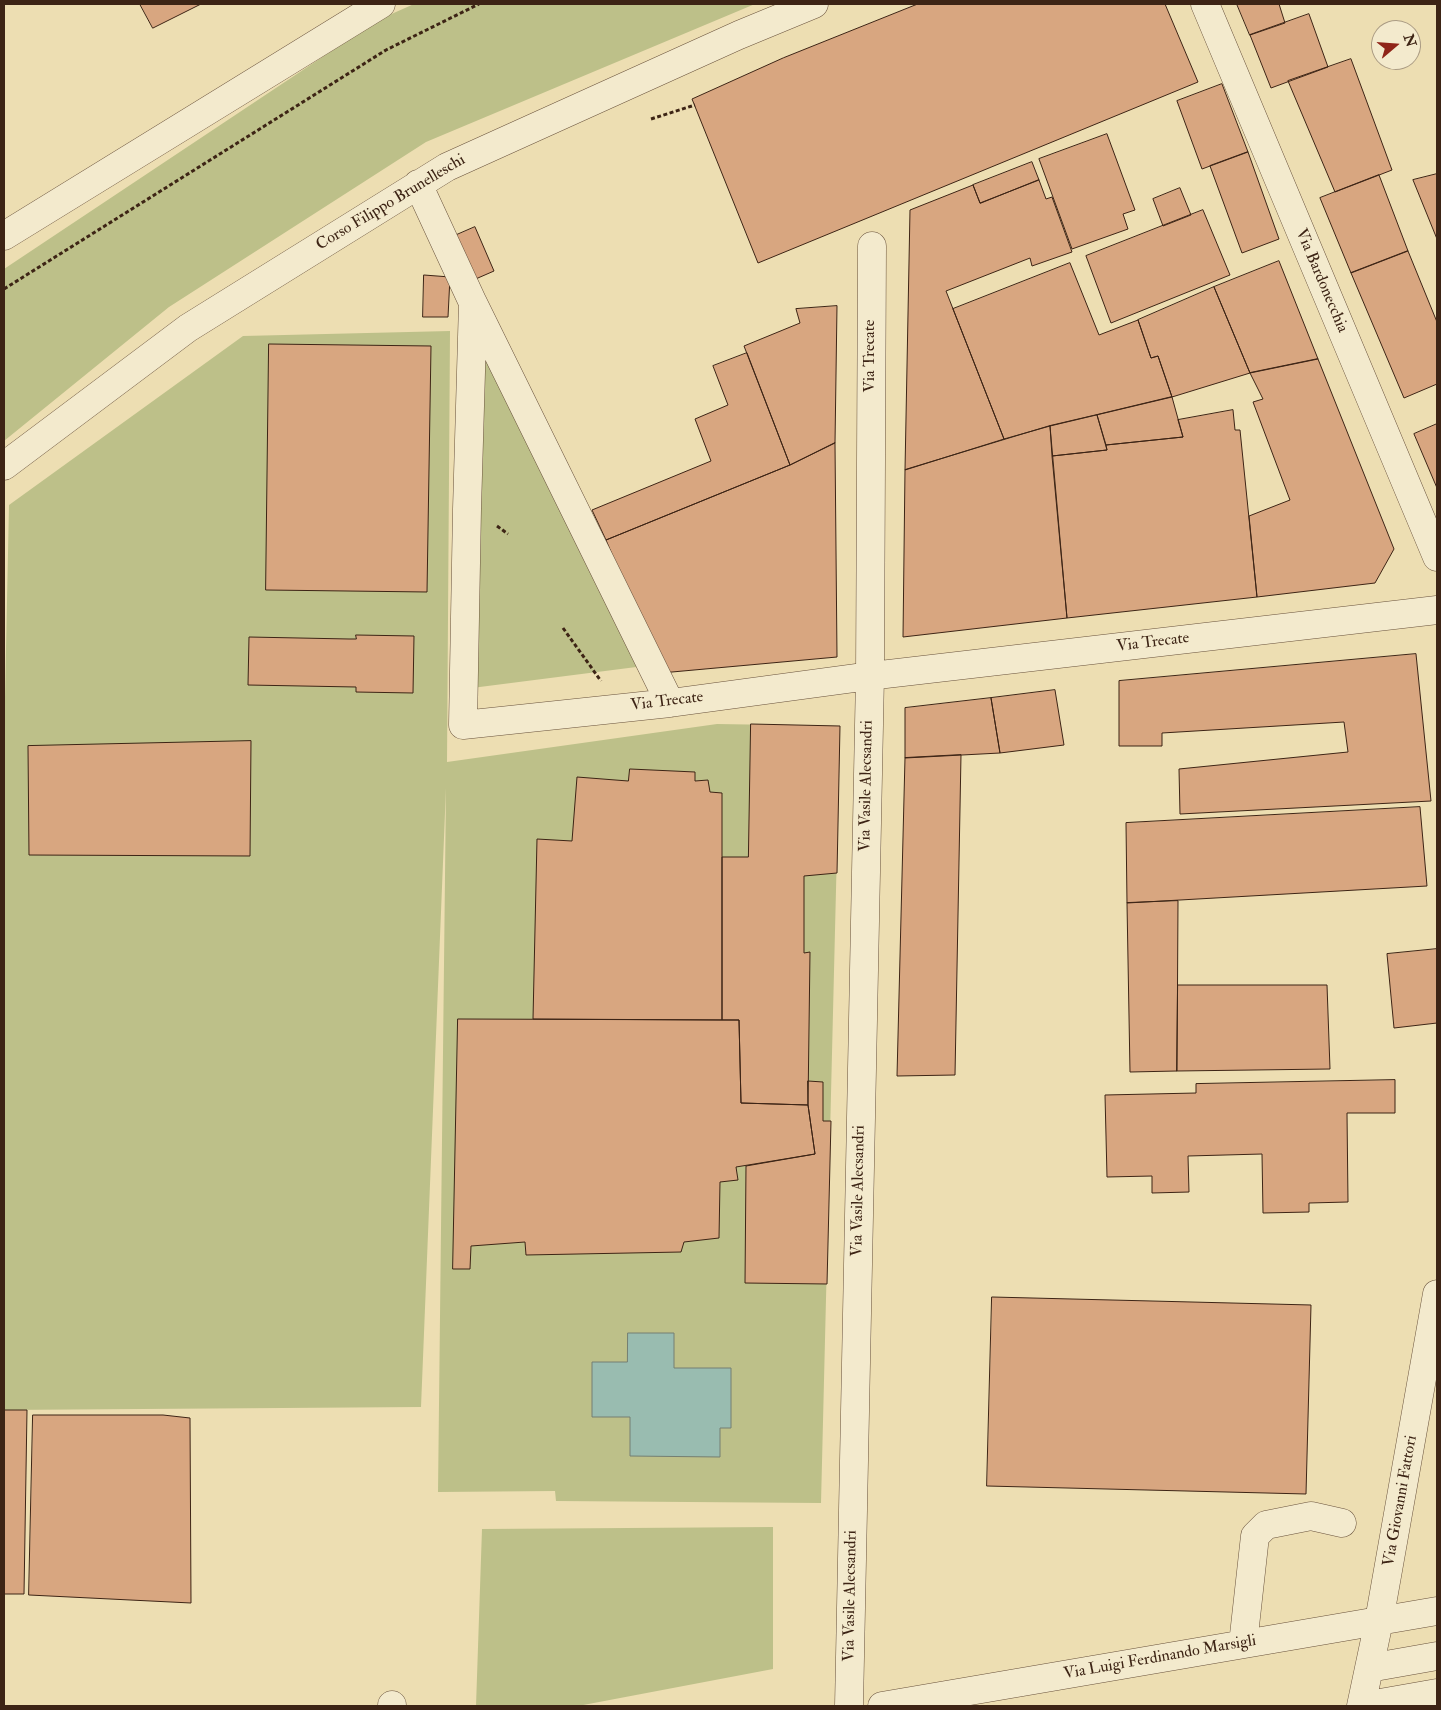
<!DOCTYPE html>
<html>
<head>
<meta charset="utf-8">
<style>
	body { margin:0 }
	#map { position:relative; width:1441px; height:1710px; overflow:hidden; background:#eddeb2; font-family:"IM FELL Double Pica",serif }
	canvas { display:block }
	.frame { position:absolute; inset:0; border:5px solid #3d2415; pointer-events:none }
	.north { position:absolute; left:1371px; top:20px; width:50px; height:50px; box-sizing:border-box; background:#f3eacd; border:1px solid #aa9b83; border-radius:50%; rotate:72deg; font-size:14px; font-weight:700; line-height:20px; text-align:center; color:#3d2415 }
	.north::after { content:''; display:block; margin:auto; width:18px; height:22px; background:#8f2418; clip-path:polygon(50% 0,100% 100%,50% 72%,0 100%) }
</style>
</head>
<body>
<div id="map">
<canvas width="1441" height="1710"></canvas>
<div class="frame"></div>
<div class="north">N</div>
</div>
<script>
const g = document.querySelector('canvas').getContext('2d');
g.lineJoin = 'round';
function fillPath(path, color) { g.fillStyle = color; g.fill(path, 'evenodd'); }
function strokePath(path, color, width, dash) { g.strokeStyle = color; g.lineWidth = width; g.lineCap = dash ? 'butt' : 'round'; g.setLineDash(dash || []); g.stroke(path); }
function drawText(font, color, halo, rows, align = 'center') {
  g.font = font + ' "IM FELL Double Pica",serif'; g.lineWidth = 4; g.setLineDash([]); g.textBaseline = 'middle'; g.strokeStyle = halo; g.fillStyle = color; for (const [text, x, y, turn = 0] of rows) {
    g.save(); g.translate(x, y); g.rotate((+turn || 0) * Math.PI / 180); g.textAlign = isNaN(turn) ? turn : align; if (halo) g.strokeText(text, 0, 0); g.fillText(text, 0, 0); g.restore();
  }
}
const green = new Path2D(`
	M414,4H755L426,142L169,307L4,441V269L378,20Z
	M467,305L652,665L464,689Z
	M450,331L447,762L717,724L840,726L821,1503L556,1501L555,1491L438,1492L446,788L421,1407L4,1410V745L9,505L243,336Z
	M773,1527V1669L578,1706H476L482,1529Z`);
const water = new Path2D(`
	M628,1333H674V1368H731V1428H720V1457L630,1456V1417H592V1362H627Z`);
const building = new Path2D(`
	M140,4H201L153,28Z
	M918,4H1165L1198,82L758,263L692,99L783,58Z
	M1237,4H1279L1285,23L1250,35Z
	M1309,14L1328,67L1271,88L1250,35Z
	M1351,59L1392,170L1335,192L1288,81Z
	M1222,84L1248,152L1202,169L1177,101Z
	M1107,134L1135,210L1123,214L1128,229L1072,249L1039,159Z
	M1248,152L1279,239L1242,253L1210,166Z
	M1032,162L1039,180L980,203L973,185Z
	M1437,174V239L1413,180Z
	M1379,175L1408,251L1351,273L1320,198Z
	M1039,180L1046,199L1052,197L1072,252L1032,266L1030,258L946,291L1004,439L905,470L910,210L973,185L980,203Z
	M1180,188L1191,215L1163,226L1153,199Z
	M1203,210L1230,275L1111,323L1086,256Z
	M475,227L494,271L471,281L452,237Z
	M1408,251L1437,322V384L1404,398L1351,273Z
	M1279,261L1318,359L1250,373L1214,287Z
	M1070,263L1099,335L1138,320L1151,358L1158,356L1172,397L1050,426L1004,439L953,309Z
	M424,275L450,277L448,317H423Z
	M1214,287L1250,373L1172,397L1158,356L1151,358L1138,320Z
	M837,306L835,443L790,465L744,346L800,323L796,309Z
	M269,344L431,346L427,592L266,590Z
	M747,353L790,465L606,540L592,510L711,461L695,419L728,405L713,366Z
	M1318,359L1394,549L1375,583L1257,597L1249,516L1290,500L1253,402L1263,399L1250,373Z
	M1172,397L1183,437L1106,445L1097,415Z
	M1233,410L1235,430H1240L1257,597L1067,618L1052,456L1107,450L1106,445L1183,437L1178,420Z
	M1097,415L1107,450L1052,456L1050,426Z
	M1437,424V488L1414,434Z
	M1050,426L1067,618L903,637L905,470Z
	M835,443L837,657L661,673L606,540L790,465Z
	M356,635L414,636L413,693L356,692V687L248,685L249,637L349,639H356Z
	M1416,654L1431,801L1180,814L1179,769L1348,752L1344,722L1162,733V746H1119V681Z
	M1055,690L1064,745L1000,753L991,698Z
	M991,698L1000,753L905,758V708Z
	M751,724L840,726L837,873L804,876V953L810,952L808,1105L741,1103L739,1020H722V857H748Z
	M251,741L250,856L29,855L28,746Z
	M961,755L955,1075L897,1076L905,758Z
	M630,769L695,772V781L708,780L710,792L722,793V1020L533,1019L537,839L572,841L577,777L628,781Z
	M1420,807L1427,886L1127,903L1126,823Z
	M1178,901L1177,1071L1130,1072L1127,903Z
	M1437,949V1023L1394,1028L1387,954Z
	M1178,985H1327L1330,1069L1177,1071Z
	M458,1019L739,1020L741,1103L808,1105L815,1154L736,1167L738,1180L720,1182L719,1238L684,1242L681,1252L526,1255L525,1242L471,1246L470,1269H453Z
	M1395,1080V1113H1347L1348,1202L1309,1203V1212L1263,1213L1262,1154L1188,1156L1189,1192L1152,1193V1176L1107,1177L1105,1095L1196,1093V1084Z
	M808,1081L823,1082V1121H831L827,1284L745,1283L746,1166L815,1154L808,1105Z
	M992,1297L1311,1305L1306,1494L987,1486Z
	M4,1410H27L24,1594H4Z
	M33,1415H163L190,1418L191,1603L29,1595Z`);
const path = new Path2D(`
	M651,119L695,105
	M4,289L386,50L479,4
	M497,526L508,534
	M563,628L601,681`);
const minor = new Path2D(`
	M1205,4L1437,557
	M418,184L473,303L670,703
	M4,236L381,4
	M473,303L467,509L463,725L670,703L870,676L1437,610
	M4,466L188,328L447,167L739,35L814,4
	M1243,1644L1255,1536L1266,1525L1311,1516L1342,1523
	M1369,1668L1437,1656
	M392,1705V1706
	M849,1706L870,676L872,246
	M882,1706L1437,1611
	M1361,1706L1379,1621L1437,1294
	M1363,1706L1437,1693`);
const streetNames = [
	["Corso Filippo Brunelleschi",391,203,-31],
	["Via Bardonecchia",1321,281,67],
	["Via Trecate",871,356,-90],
	["Via Trecate",1153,643,-7],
	["Via Trecate",667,702,-7],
	["Via Vasile Alecsandri",867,786,-89],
	["Via Vasile Alecsandri",859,1191,-89],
	["Via Giovanni Fattori",1401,1501,-80],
	["Via Vasile Alecsandri",851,1596,-89],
	["Via Luigi Ferdinando Marsigli",1160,1658,-10]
];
fillPath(green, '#bdc089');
fillPath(water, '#99bcb0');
strokePath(water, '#747f72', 1);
fillPath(building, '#d8a680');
strokePath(building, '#3d2415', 1);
strokePath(minor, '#69523c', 29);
strokePath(path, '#3d2415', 3, [4, 2.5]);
strokePath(minor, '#f3eacd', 28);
drawText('16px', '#3d2415', '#f3eacd', streetNames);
</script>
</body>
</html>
